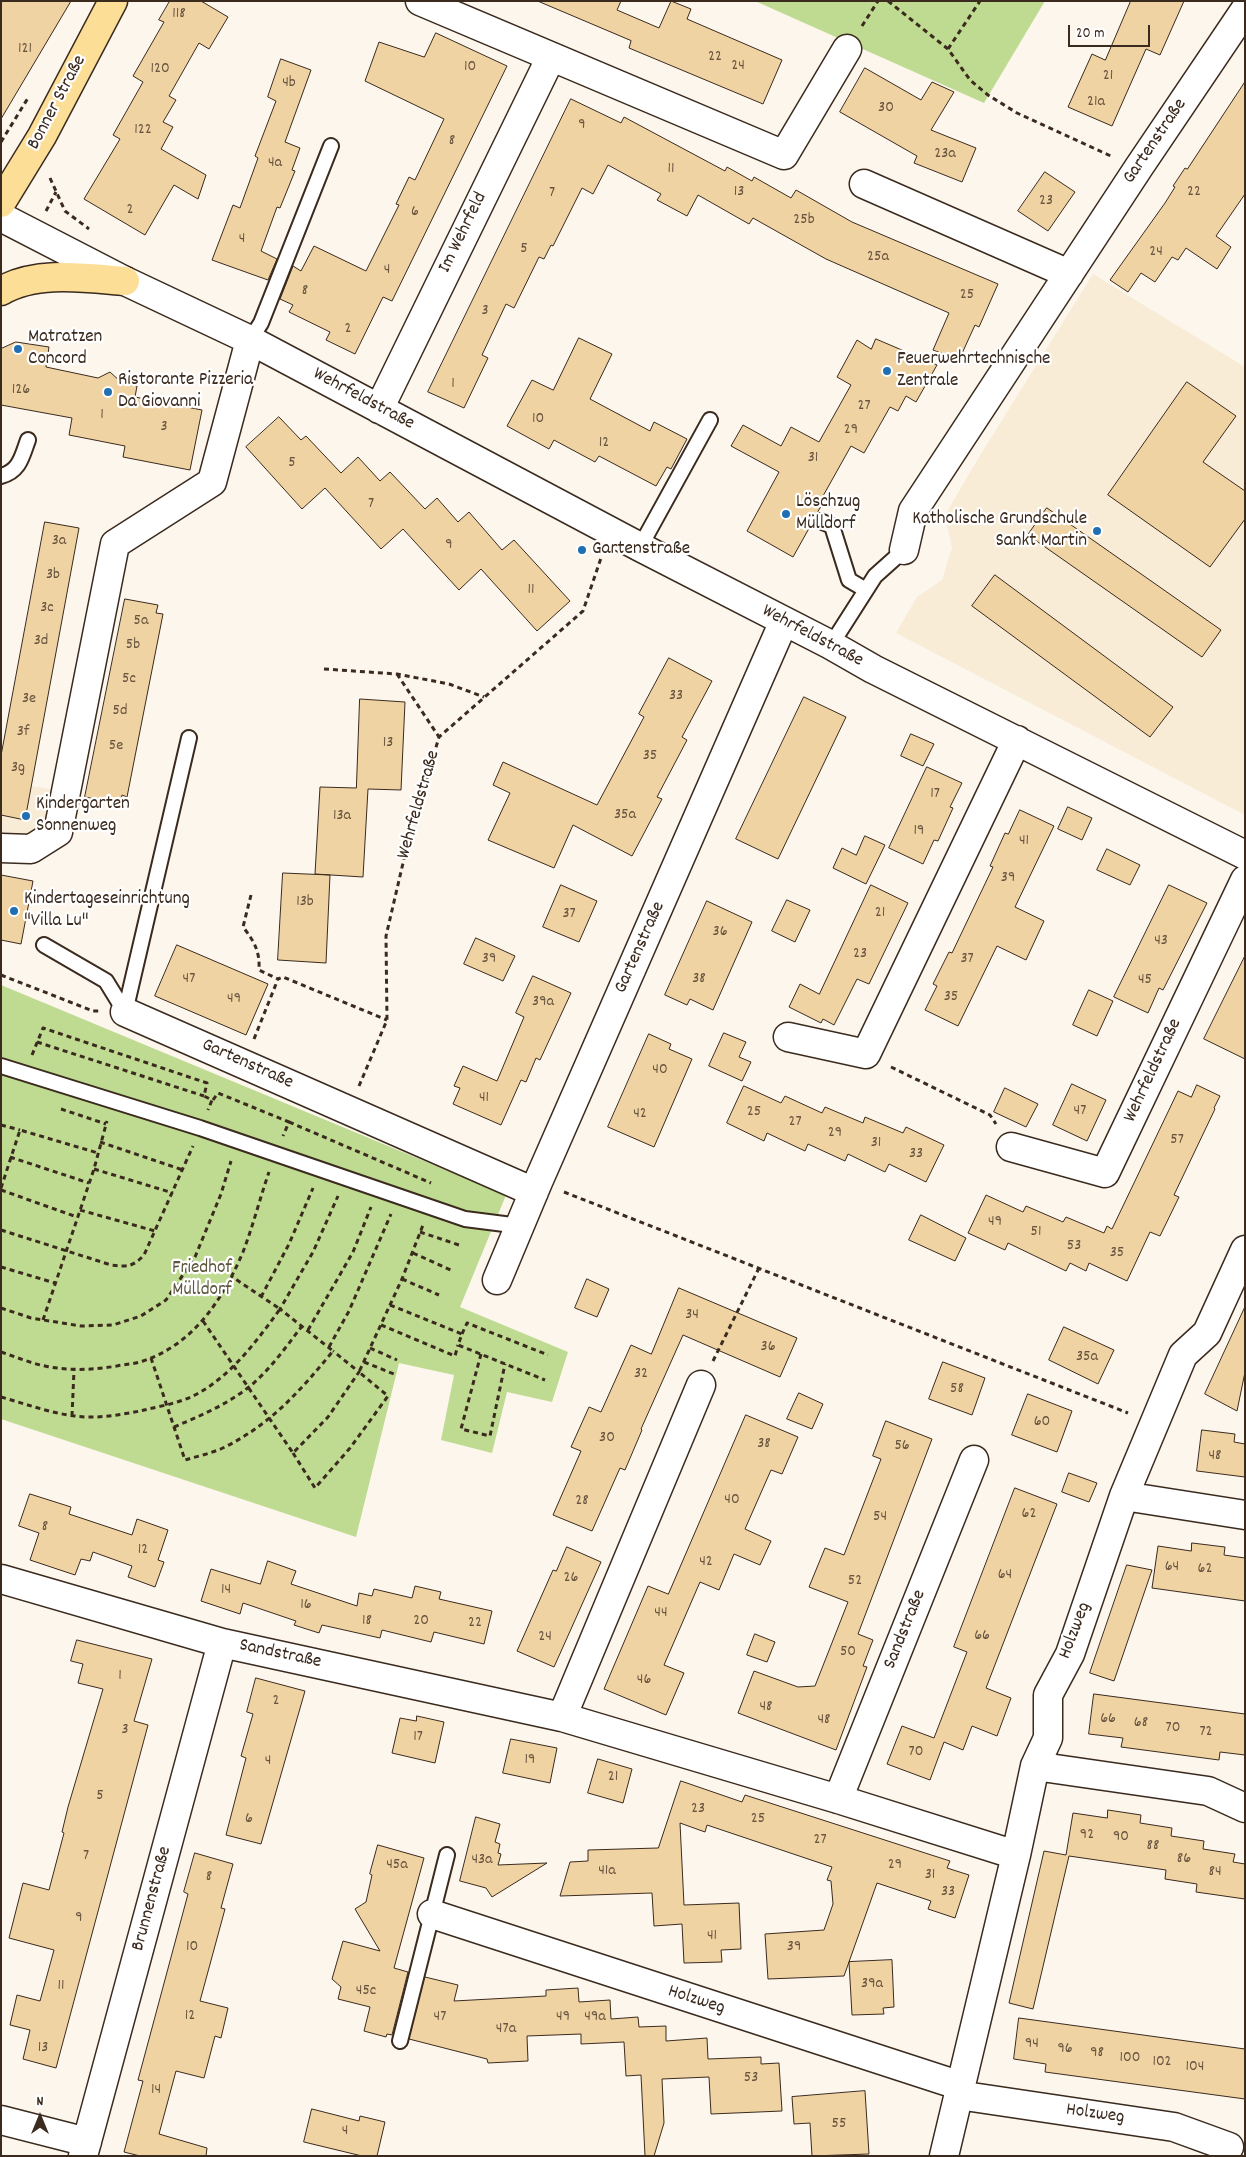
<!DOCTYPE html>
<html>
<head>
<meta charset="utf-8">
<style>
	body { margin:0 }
	#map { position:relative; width:1246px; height:2157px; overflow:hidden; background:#fcf6ed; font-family:Dekko,sans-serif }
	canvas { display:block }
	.frame { position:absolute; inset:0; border:2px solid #3b2a1e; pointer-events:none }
	.north { position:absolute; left:15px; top:2092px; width:50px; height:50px; -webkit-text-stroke:4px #fff; paint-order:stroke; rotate:0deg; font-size:14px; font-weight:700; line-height:20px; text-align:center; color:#3b2a1e }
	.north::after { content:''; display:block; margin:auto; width:18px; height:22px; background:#3b2a1e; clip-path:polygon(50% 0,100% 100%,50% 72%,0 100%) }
	.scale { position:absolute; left:1068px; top:25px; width:82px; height:22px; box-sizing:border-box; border:2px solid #3b2a1e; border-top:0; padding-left:6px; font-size:15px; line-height:18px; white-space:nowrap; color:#3b2a1e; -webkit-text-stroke:4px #fff; paint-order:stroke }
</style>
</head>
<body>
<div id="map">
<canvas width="1246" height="2157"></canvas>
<div class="frame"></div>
<div class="north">N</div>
<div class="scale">20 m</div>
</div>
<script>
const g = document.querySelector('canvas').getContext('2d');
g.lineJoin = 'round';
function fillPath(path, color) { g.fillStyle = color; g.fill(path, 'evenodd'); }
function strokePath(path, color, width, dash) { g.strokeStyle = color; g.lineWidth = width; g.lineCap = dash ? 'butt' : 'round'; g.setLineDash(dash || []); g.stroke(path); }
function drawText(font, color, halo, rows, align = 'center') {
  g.font = font + ' Dekko,sans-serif'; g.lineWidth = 4.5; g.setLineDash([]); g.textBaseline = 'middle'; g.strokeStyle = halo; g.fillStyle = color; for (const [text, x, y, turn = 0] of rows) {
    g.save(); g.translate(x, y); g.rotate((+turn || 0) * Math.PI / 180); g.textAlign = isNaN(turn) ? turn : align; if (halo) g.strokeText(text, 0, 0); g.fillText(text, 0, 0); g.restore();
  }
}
const built = new Path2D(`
	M1093,274L1245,367V815L896,633L917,597L942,580L952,548L945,515L979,457Z
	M1,781L56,790L49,830L33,840H1Z`);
const green = new Path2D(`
	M755,1H1045L984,103Z
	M1,985L506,1195L460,1307L568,1352L552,1402L507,1392L492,1453L441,1440L454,1375L399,1363L356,1537L1,1419Z`);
const building = new Path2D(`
	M1,1H71L1,119Z
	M170,1H201L228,17L209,49L199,43L169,96L176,100L163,122L173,127L161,149L206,175L198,199L174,185L145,235L84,199L120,139L113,135L143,82L133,76L164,22L159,20Z
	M538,1H621L617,10L659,28L671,1L691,9L687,19L782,60L763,104L629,48L631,41Z
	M1131,1H1184L1160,55L1146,49L1112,126L1068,107L1092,54L1105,60Z
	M436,33L507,66L392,301L383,297L355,354L326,340L330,332L289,312L293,305L280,299L293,266L301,271L314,246L366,271L399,205L396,204L409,177L415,180L444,119L365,81L379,42L424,57Z
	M281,59L311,70L285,142L300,148L292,170L295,171L280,208L277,207L261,251L277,259L268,280L212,260L233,205L240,208L258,158L255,156L276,101L268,97Z
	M865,68L921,100L932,82L954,92L931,130L976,148L962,182L914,163L917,156L840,112Z
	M1245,82V194L1216,236L1231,247L1217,269L1186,248L1178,260L1172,257L1155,282L1141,273L1128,292L1110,280L1165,203L1175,187L1173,186L1185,168L1187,169Z
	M571,99L621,123L624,117L725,171L727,167L752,181L754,177L791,198L796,190L852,222L998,284L979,327L975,325L959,360L933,350L949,313L826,259L753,218L749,224L698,195L687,216L657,200L661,194L608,165L593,194L582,188L553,246L551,245L544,259L539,257L514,308L506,304L482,355L488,358L464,408L428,392Z
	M1045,172L1075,192L1048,231L1018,211Z
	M579,338L612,354L590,399L650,431L654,422L687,439L671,469L667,467L656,486L599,456L595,462L554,440L549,449L507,426L532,380L553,390Z
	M876,339L937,365L916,402L906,396L898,411L890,407L864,453L851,446L823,496L826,498L817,513L812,517V523L793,557L747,531L779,472L731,446L743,425L781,446L791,427L819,442L851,385L837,377L857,340L871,349Z
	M16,342L49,347L46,367L98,378L110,372L122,383L137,386L135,397L202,410L190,470L123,457L125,446L69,435L72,418L1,405V349Z
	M1187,382L1236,416L1203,462L1245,491V519L1210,567L1108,495Z
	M279,417L301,440L306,436L341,473L358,457L380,481L390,472L425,509L437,498L458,522L469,512L502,550L514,540L570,601L537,631L481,569L459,590L403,529L381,549L325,488L302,509L246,447Z
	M1047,508L1221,630L1202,657L1028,535Z
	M45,522L79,528L25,820L1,815V756Z
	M995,575L1173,707L1150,737L972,606Z
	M125,599L158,605L156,613L163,614L127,797L122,795L120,804L85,797Z
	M669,658L712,681L682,737L687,740L657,797L662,799L632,856L573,825L554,868L488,840L510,793L493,785L503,762L597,805L644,717L639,714Z
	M804,697L846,717L778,859L736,839Z
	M360,699L405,702L401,790L368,789L363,877L315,874L320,787L356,788Z
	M911,734L934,744L923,766L901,756Z
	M927,767L962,783L950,807L953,808L938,841L934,840L923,864L889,848Z
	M1068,807L1092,818L1082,840L1058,829Z
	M1020,810L1054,826L1015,907L1044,921L1026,960L997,946L958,1026L925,1010L937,986L933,984L949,952L952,953L993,867L990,866L1005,833L1008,834Z
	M865,836L885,845L866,884L833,868L842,848L856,855Z
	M1107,849L1140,865L1130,885L1097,870Z
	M283,873L330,875L326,963L278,960Z
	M1,875L33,881L21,944L1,940Z
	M561,885L597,901L579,942L543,927Z
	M871,885L908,903L869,984L857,979L834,1025L823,1019L821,1023L789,1007L800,984L819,994Z
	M1169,885L1207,903L1163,990L1159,988L1148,1013L1114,997Z
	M787,900L810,910L795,942L772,931Z
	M707,901L752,922L713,1010L690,999L687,1005L665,995Z
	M476,938L515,956L503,981L464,964Z
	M177,945L268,984L246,1035L155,996Z
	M1245,956V1059L1204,1039Z
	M533,976L571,993L540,1060L536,1058L526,1082L521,1080L501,1125L453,1104L460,1088L454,1086L463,1066L497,1081L524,1017L516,1013Z
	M1089,990L1113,1001L1097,1036L1073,1025Z
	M724,1033L746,1042L739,1057L751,1062L742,1081L709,1066Z
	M649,1034L671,1044L669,1049L692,1059L654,1147L608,1127Z
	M1072,1084L1106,1100L1087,1141L1053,1125Z
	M1197,1085L1220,1096L1214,1108L1215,1109L1174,1195L1179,1197L1160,1236L1150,1232L1127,1281L1089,1263L1086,1271L1070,1263L1066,1271L1008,1243L1005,1250L968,1233L986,1195L1023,1212L1026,1206L1063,1222L1066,1217L1104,1233L1107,1226L1112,1229L1178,1091L1191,1097Z
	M744,1086L781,1103L785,1096L822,1113L825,1107L863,1123L865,1117L903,1133L906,1127L944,1145L926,1182L889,1164L885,1172L848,1154L845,1161L808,1144L805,1151L767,1133L764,1141L727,1123Z
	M1005,1088L1038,1104L1026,1127L994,1112Z
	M921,1215L966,1238L955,1261L909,1240Z
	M587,1279L609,1289L597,1317L575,1308Z
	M679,1288L797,1338L780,1377L683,1335L641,1429L642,1430L625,1470L620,1468L592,1531L553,1515L581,1451L571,1447L589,1407L601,1412L631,1345L651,1354Z
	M1245,1307V1372L1237,1411L1205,1394Z
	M1064,1327L1114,1350L1098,1384L1049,1360Z
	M943,1362L985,1378L972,1415L929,1399Z
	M799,1393L823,1404L812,1429L787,1419Z
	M1028,1394L1072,1411L1057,1452L1012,1435Z
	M746,1415L798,1437L782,1474L771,1470L745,1529L771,1541L760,1565L734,1554L719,1590L700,1582L664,1665L684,1673L666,1715L604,1689L648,1586L668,1594Z
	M886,1421L932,1439L858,1634L873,1640L863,1666L867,1667L836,1750L738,1713L754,1671L798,1687L815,1686L848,1602L809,1587L825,1548L844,1555L881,1459L873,1456Z
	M1202,1430L1235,1434L1234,1442L1245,1444V1477L1197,1471Z
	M1069,1473L1097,1483L1089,1502L1062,1492Z
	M1015,1488L1057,1504L986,1688L1011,1698L997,1736L972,1726L963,1750L944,1742L930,1780L887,1764L902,1726L934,1738L967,1652L954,1647Z
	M30,1494L71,1507L69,1514L132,1535L137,1519L168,1530L158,1560L164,1562L155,1587L128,1577L132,1566L93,1552L90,1561L81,1559L75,1575L30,1560L39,1533L19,1526Z
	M1192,1543L1225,1547L1224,1555L1245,1558V1601L1152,1588L1158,1546L1191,1551Z
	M567,1547L601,1562L554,1667L517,1651L553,1570L556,1571Z
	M268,1561L296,1571L291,1584L357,1606L359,1593L372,1596L374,1589L412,1598L415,1586L441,1592L439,1599L492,1611L484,1644L434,1632L431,1642L382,1630L380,1638L322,1625L319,1633L294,1625L296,1621L243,1603L240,1614L201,1601L211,1569L260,1584Z
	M1127,1565L1152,1570L1114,1681L1090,1673Z
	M755,1634L775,1642L767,1662L747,1655Z
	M77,1640L152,1659L134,1721L148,1725L56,2068L23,2059L30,2030L10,2025L17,1995L40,2001L54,1950L9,1938L23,1883L49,1890L64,1833L62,1832L68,1807L103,1689L78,1683L83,1664L71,1661Z
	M256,1678L305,1691L261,1844L226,1835L246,1758L241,1756L253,1714L247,1712Z
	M1094,1694L1245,1714V1755L1220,1752L1219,1760L1121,1747L1123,1738L1089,1734Z
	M417,1716L444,1722L435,1763L392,1753L400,1718L416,1721Z
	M511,1739L557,1748L550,1783L503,1773Z
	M598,1759L632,1769L623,1803L588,1793Z
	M681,1781L742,1802L745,1795L950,1861L947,1868L969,1875L955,1918L928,1909L931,1901L877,1883L844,1976L768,1979L765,1934L824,1930L833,1904L831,1881L827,1880L832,1867L707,1825L705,1832L680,1823L684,1905L739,1903L741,1949L721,1950L722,1962L684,1963L682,1924L654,1926L652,1893L560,1896L570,1862L588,1861V1850L658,1848Z
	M1108,1810L1141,1815L1140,1823L1172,1828L1171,1836L1204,1841L1203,1849L1235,1854L1233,1862L1245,1864V1899L1196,1892L1197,1884L1165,1879L1166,1870L1069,1856L1033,2009L1009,2003L1044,1851L1066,1855L1073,1813L1107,1818Z
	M476,1817L500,1824L495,1842L500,1844L498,1853L501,1854L498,1865L547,1863L492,1897L486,1888L460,1881Z
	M378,1845L424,1858L394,1968L408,1972L392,2035L387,2034L386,2037L364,2031L370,2007L338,1999L341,1987L332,1979L343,1941L380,1951L355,1909L366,1902L372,1875L370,1874Z
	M195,1853L233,1864L221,1908L225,1909L200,2001L228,2008L221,2038L215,2036L204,2078L176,2071L159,2134L207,2148L206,2156H140L124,2152L143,2081L138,2080L188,1894L184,1892Z
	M892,1960L894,2007L883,2008L884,2014L852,2015L849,1962Z
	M425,1977L458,1985L454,2001L546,1996V1990L578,1988L579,2002L610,2000L611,2019L638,2017L639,2027L666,2026V2041L707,2038L708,2059L761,2057V2064L779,2063L782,2111L711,2114L709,2077L662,2079L664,2123L654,2156H645L641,2075L626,2076L624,2042L581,2044V2034L527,2036L528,2061L488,2063L487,2059L409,2039Z
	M1019,2018L1245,2049V2099L1045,2072L1046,2064L1014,2059Z
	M865,2091L869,2154L812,2156L810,2123L794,2124L792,2097Z
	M312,2109L359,2121L360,2116L385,2122L377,2156H362L304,2142Z`);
const path = new Path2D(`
	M888,1L948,49L970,80L988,95L1017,113L1113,157
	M862,26L878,1
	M948,49L980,1
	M1,142L28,98
	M50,178L65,211L89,229
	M46,211L56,192
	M324,669L397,674L449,684L484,697
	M397,674L439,737
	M251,895L243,927C254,941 260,951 259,970L278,979L283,977L387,1020
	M1,975L93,1011H99
	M254,1039L278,979
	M37,1042L204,1096
	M32,1055L43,1028L207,1083L204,1096L212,1100L208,1110
	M891,1067L990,1115L996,1124
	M359,1086L387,1020L386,936L407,846L439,737L583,611L601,558
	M213,1100L218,1093L289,1122L283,1136
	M61,1109L106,1124
	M289,1122L431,1183
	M1,1125L20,1130
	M100,1142L183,1170
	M10,1157L89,1183
	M94,1169L173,1193
	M1,1188L20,1130L98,1153
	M1,1190L77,1217
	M564,1192L1128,1413
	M80,1210L155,1231
	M1,1230L111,1265C127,1267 133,1267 144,1255L193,1146
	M420,1232L459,1245
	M413,1253L453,1271
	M1,1267L55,1283
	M402,1279L439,1295
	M261,1297L289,1244L313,1188
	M390,1305L462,1334L458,1345L545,1380
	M1,1308L31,1318L81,1326L113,1325L141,1316L166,1300L195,1257L221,1194L231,1161
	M43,1320L94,1169L107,1121
	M203,1321L293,1453L328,1417L359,1372L333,1351
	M381,1325L455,1356L458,1345
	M308,1330L353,1252L371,1207
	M462,1334L467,1323L548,1355
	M329,1347L349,1311L391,1214
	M370,1348L397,1360
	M1,1352C16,1357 30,1363 45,1366C69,1371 93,1370 117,1366C126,1364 135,1364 143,1361C194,1344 223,1299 243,1252C253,1226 260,1198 269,1172
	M481,1354L461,1429L490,1436L505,1364
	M151,1358L185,1460C198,1456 213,1453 225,1447C271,1424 301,1390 333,1351L280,1309L313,1252L338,1196
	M713,1361L759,1268
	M364,1362L394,1374
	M1,1397C26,1404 50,1413 75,1416C96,1419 119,1415 140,1411C156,1407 175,1404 191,1397C229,1379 256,1342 280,1309L231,1276
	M72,1416L74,1370
	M174,1427C200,1416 226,1405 249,1387C269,1371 286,1347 302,1326
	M293,1453L315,1488L350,1448L388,1396L359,1372L402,1279L423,1225`);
const service = new Path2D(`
	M250,340L261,323L331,146
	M1,476C20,471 22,456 28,440
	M820,521L832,526L849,580L866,590
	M640,547L710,420
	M831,645L875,576L904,550
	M44,945L106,981L125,1012
	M125,1012L189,738
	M1,1066L200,1128L465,1219L520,1226
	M400,2041L447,1855`);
const minor = new Path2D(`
	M420,1L784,155L847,49
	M864,184L1069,274
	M1,217L125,281L250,340L640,547L831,645L873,669L1245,855
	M379,409L551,57
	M904,550L913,511L1139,167L1245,10
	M1,848L31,849L58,832L115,544L212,482L250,340
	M125,1012L534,1192
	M788,1037L866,1054L1017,740
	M1011,1147L1105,1173L1245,880
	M497,1280L538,1182L784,621
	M1124,1496L1245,1515
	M1,1579L222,1643L562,1717L838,1799L1016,1855
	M562,1717L701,1385
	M1035,1766L1208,1791L1245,1808
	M838,1799L974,1460
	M432,1914L961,2086
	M958,2095L1174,2127L1229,2147
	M1,2120L87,2142
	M83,2156L222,1643
	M944,2156L1016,1855L1035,1766L1048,1738V1695L1070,1654L1124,1496L1183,1355L1207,1333L1245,1250`);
const primary = new Path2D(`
	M1,203L42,136L113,1
	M1,291C36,270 87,278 125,281`);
const markers = [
	[18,349,5,"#1f6fb2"],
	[887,371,5,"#1f6fb2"],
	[108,392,5,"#1f6fb2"],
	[786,514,5,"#1f6fb2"],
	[1097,531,5,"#1f6fb2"],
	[582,550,5,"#1f6fb2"],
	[26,816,5,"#1f6fb2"],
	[14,911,5,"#1f6fb2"]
];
const numberNames = [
	["118",179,15],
	["121",25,50],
	["22",715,58],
	["24",738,67],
	["10",470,68],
	["120",160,70],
	["21",1108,77],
	["4b",289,84],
	["21a",1096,103],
	["30",886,109],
	["9",582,126],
	["122",143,131],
	["8",452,142],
	["23a",945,155],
	["4a",275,164],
	["11",671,170],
	["13",739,193],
	["22",1194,193],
	["7",552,194],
	["23",1046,202],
	["2",130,211],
	["6",415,213],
	["25b",804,221],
	["4",242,240],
	["5",524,250],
	["24",1156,253],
	["25a",878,258],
	["4",387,271],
	["8",305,292],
	["25",967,296],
	["3",485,312],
	["2",348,330],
	["1",453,385],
	["126",21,391],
	["27",864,407],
	["1",102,416],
	["10",538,420],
	["3",164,428],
	["29",851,431],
	["12",604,444],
	["31",813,459],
	["5",292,464],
	["7",371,505],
	["3a",59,542],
	["9",449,546],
	["3b",53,576],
	["11",531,591],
	["3c",47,609],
	["5a",141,622],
	["3d",41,642],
	["5b",133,646],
	["5c",129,680],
	["33",676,697],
	["3e",29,700],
	["5d",120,712],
	["3f",23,733],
	["13",388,744],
	["5e",116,747],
	["35",650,757],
	["3g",18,769],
	["17",935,795],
	["35a",625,816],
	["13a",342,817],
	["19",919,832],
	["41",1024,842],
	["39",1008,879],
	["13b",305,903],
	["21",880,914],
	["37",569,915],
	["36",720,933],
	["43",1161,942],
	["23",860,955],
	["39",489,960],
	["37",967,960],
	["47",189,980],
	["38",699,980],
	["45",1145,981],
	["35",951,998],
	["49",234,1000],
	["39a",543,1003],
	["40",660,1071],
	["41",484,1099],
	["47",1080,1112],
	["25",754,1113],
	["42",640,1115],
	["27",795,1123],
	["29",835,1134],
	["57",1177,1141],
	["31",876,1144],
	["33",916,1155],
	["49",995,1223],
	["51",1036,1233],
	["53",1074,1247],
	["35",1117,1254],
	["34",692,1316],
	["36",768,1348],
	["35a",1087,1358],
	["32",641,1375],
	["58",957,1390],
	["60",1042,1423],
	["30",607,1439],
	["38",764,1445],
	["56",902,1447],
	["48",1215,1457],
	["40",732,1501],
	["28",582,1502],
	["62",1029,1515],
	["54",880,1518],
	["8",45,1528],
	["12",143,1551],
	["42",706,1563],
	["64",1172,1568],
	["62",1205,1570],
	["64",1005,1576],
	["26",571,1579],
	["52",855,1582],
	["14",226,1591],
	["16",306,1606],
	["44",661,1614],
	["18",367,1622],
	["20",421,1622],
	["22",475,1624],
	["66",982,1637],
	["24",545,1638],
	["50",848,1653],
	["1",120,1677],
	["46",644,1681],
	["2",276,1702],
	["48",766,1708],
	["66",1108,1720],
	["48",824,1721],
	["68",1141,1724],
	["70",1173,1729],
	["3",125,1731],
	["72",1206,1733],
	["17",418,1738],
	["70",916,1753],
	["19",530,1761],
	["4",268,1762],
	["21",613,1778],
	["5",100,1797],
	["23",698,1810],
	["6",249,1820],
	["25",758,1820],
	["92",1087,1836],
	["90",1121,1838],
	["27",820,1841],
	["88",1153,1847],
	["7",86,1857],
	["86",1184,1860],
	["43a",482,1861],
	["45a",397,1866],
	["29",895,1866],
	["41a",607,1872],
	["84",1215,1873],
	["31",930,1876],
	["8",209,1878],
	["33",948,1893],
	["9",79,1919],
	["41",712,1937],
	["10",192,1948],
	["39",794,1948],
	["39a",872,1985],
	["11",61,1987],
	["45c",366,1992],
	["12",190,2017],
	["47",440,2018],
	["49",563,2018],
	["49a",595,2018],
	["47a",506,2030],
	["94",1032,2045],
	["13",43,2049],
	["96",1065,2050],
	["98",1097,2054],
	["100",1130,2059],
	["102",1162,2063],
	["104",1195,2068],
	["53",751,2079],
	["14",156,2091],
	["55",839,2125],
	["4",345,2132]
];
const streetNames = [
	["Bonner Straße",58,103,-62],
	["Gartenstraße",1156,142,-56],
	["Im Wehrfeld",464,233,-64],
	["Wehrfeldstraße",363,400,28],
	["Wehrfeldstraße",812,637,28],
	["Wehrfeldstraße",420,805,-74],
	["Gartenstraße",641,948,-66],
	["Gartenstraße",247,1065,24],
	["Wehrfeldstraße",1154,1071,-65],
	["Sandstraße",906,1630,-68],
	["Holzweg",1076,1631,-69],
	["Sandstraße",280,1655,12],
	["Brunnenstraße",153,1899,-75],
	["Holzweg",696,2001,18],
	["Holzweg",1095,2115,8]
];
const poiNames = [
	["Matratzen",28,338],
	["Concord",28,360],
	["Feuerwehrtechnische",897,360],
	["Zentrale",897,382],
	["Ristorante Pizzeria",118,381],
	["Da Giovanni",118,403],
	["Löschzug",796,503],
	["Mülldorf",796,525],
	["Katholische Grundschule",1087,520,"right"],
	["Sankt Martin",1087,542,"right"],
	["Gartenstraße",592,550],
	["Kindergarten",36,805],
	["Sonnenweg",36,827],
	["Kindertageseinrichtung",24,900],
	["\"Villa Lu\"",24,922]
];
const parkNames = [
	["Friedhof",202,1269],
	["Mülldorf",202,1291]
];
fillPath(built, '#f8ecd7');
fillPath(green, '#bfda91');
fillPath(building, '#f0d3a3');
strokePath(building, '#3b2a1e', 1);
strokePath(service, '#3b2a1e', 18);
strokePath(minor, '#3b2a1e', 31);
strokePath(primary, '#3b2a1e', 31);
strokePath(path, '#3b2a1e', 3, [5, 4]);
strokePath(service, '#fff', 14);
strokePath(minor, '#fff', 28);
strokePath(primary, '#fcde96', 28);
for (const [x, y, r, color] of markers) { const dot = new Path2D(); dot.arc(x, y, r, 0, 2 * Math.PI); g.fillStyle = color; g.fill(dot); strokePath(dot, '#fff', 2); }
drawText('16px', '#68543f', null, numberNames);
drawText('19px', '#3b2a1e', '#fff', streetNames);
drawText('19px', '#3b2a1e', '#fff', poiNames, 'left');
drawText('19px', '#5c563b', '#fff', parkNames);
</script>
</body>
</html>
